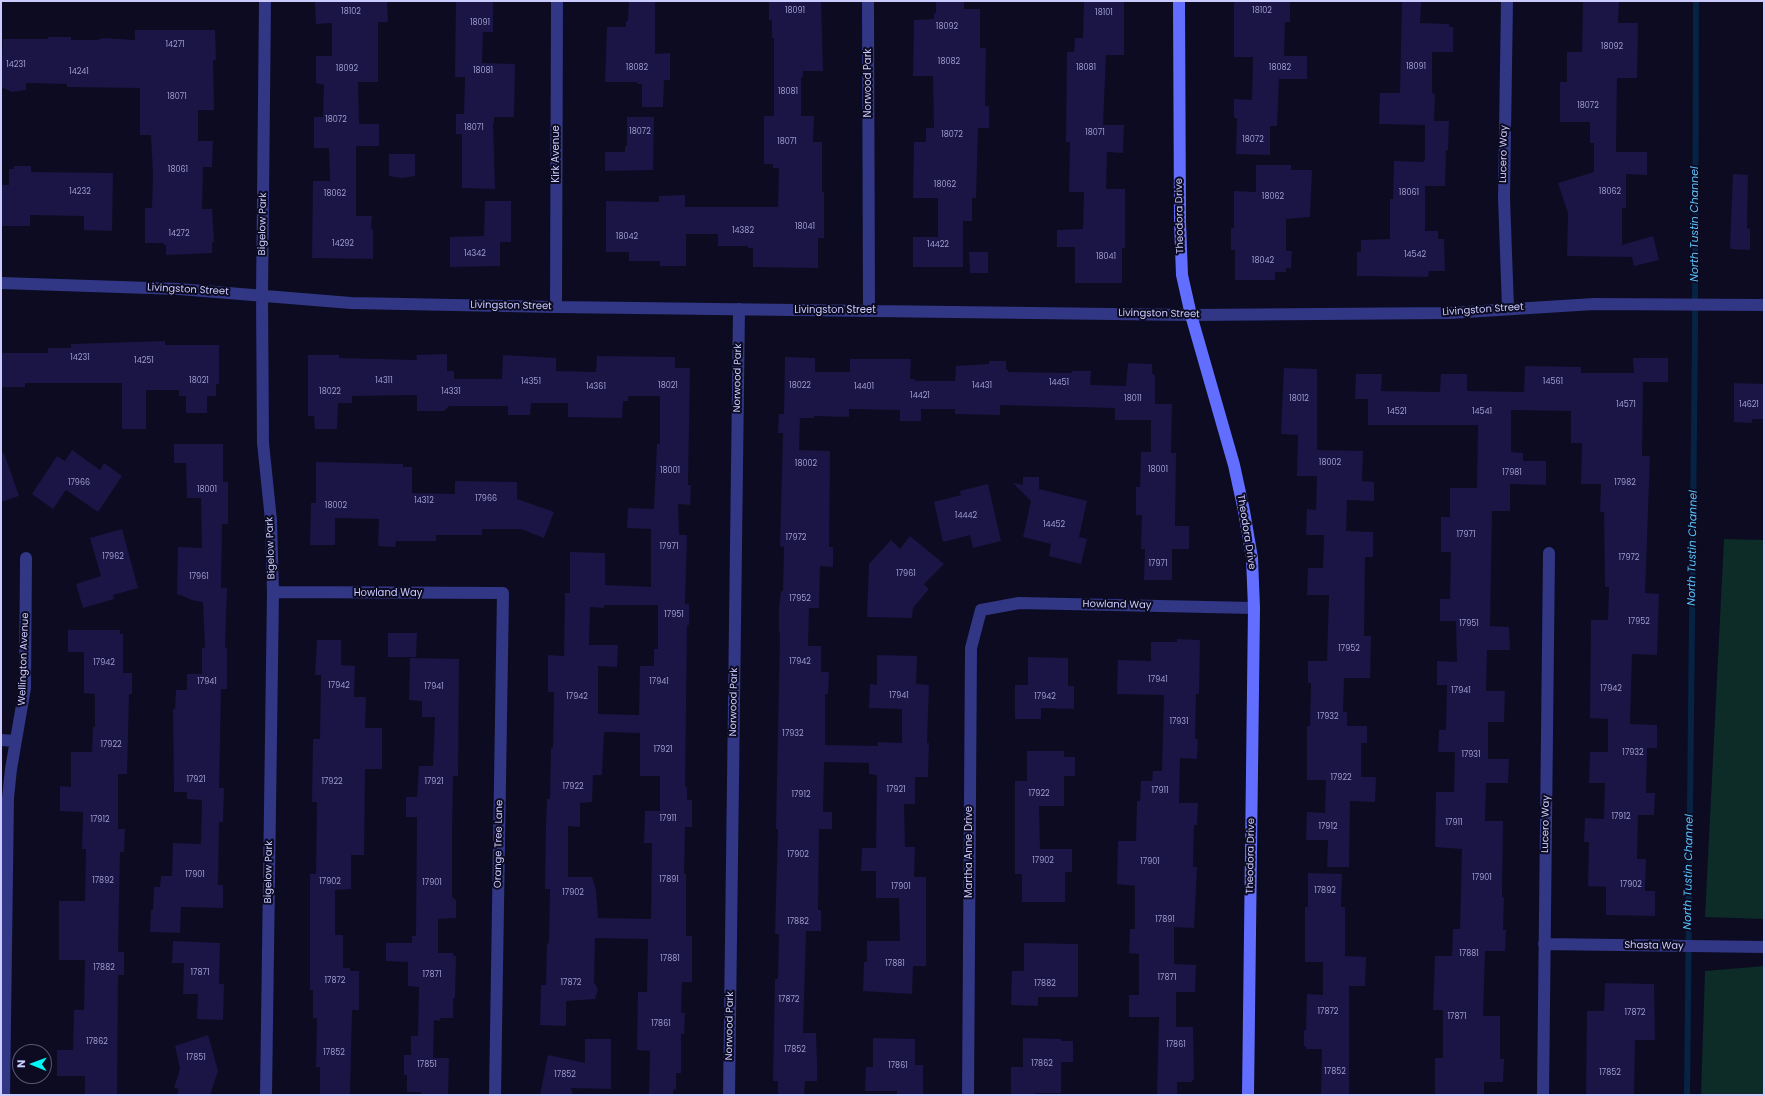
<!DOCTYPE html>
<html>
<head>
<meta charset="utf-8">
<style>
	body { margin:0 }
	#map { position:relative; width:1765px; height:1096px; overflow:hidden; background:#0c0b21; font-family:Poppins,sans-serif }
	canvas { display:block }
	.frame { position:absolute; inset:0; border:2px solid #cbcbff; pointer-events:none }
	.north { position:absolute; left:12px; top:1044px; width:40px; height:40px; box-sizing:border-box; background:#0c0b21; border:1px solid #58587a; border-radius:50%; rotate:271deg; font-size:11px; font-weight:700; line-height:16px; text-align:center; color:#cbcbff }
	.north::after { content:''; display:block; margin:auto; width:14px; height:18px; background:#00f6f5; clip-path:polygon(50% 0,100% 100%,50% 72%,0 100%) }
</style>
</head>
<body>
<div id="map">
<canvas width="1765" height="1096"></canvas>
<div class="frame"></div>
<div class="north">N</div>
</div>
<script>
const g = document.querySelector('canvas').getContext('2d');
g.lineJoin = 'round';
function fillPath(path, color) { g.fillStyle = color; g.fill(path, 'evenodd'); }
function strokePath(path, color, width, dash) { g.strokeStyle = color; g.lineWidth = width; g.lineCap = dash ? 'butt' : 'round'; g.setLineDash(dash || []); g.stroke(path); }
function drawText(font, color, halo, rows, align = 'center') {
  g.font = font + ' Poppins,sans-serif'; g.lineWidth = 4; g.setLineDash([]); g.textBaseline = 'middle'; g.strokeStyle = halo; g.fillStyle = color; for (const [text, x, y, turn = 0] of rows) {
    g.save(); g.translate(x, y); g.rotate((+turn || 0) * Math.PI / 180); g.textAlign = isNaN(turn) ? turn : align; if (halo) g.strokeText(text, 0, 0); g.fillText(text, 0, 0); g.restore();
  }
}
const green = new Path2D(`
	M1724,539L1764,540V919L1705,917Z
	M1764,966V1095H1701L1705,971Z`);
const stream = new Path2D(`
	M1687,1095L1695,334L1696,1`);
const building = new Path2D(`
	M315,1H387L388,22H378V82H358L359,124H379V146H356V216H372L371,229H373V259L312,258L313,181H330L329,148H314V117H323L324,85L316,83V56H332V23L316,24Z
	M456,1H493V32H483L482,63L515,64L514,117H494V123H493L495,189L462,188V134H456V114H464L465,77H455Z
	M629,1H655V54L670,53V80H664L663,107H642V84H637V82H605L607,27H626V21H628Z
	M769,1H821L823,71H803V77H801V116H814L813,142H822V192H824V238H818V268L753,267V248H748V246H718V234H686V266H660V261H629V252H606V201L659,202V196L685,195V207H778L779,168H773V164H764V116H774V38H772V20H769Z
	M936,1H964V9H980V48H986L985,106H989V128H978L976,198H972V221H963V267H913V237H938V198H913L914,142H926V128H934L933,76H913L914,20L934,19V13L936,14Z
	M1084,1H1124V55H1106L1103,125H1124L1123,153L1107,152L1106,189H1125V248H1122V283H1075V247H1057V230L1083,229L1084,192H1069L1070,142H1066L1067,52H1074L1075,38H1083Z
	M1234,1H1290V22H1285L1284,56H1307V79H1279L1277,126H1270V155L1236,154L1237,118H1234V99L1252,100L1253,57H1234Z
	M1402,1H1421L1420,23L1449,24V27H1453V52H1432V93L1435,94L1434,121H1449L1448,150H1446L1445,186H1425V231H1438V239H1444L1445,271H1429L1428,277L1357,276V252H1361V240L1390,239V199H1393L1394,161L1423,162L1425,160V125L1379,124L1380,93H1400Z
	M1583,1H1619L1618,23H1638L1637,78H1617L1616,152H1647V175L1626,174V208H1622V245L1653,236L1659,260L1634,266L1632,257L1567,256L1568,213L1558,183L1594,172V143H1590V122H1560V82H1567V52H1582Z
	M135,30H215L216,60H213L214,110H198V141H213L212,167H203L202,209H212L214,242H212V253L166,255V245H164V243H145V208H152L153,174L151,135H140V88L67,87V84L26,83V90L12,92L1,87L3,39H48V37H71V40H97L103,38L135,40Z
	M627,117H654L653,170L605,171V152H625V146H627Z
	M389,154H415V176L402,178L389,176Z
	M1256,165H1291V170H1312L1310,217L1286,219V251H1292L1291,268H1286V272H1275V280H1235V250H1231V228H1234V191L1256,192Z
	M14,166H31V172L113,173L112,231L84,230V216L30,215V226H1V185H9V169H14Z
	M1733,174L1748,175L1747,228L1750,229V250L1731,249L1730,246Z
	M485,201H511V242H500V266L450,267V237L484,236Z
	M969,252H988V273H970Z
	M165,341V345H219V384H216V396H207V413H186V396H179V390H146V429H122V383H25V387H1V353H48V348H71V344Z
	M447,354V371H454V379H502L503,355L556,358V371L596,372L597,356L675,357V368H690L688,485H691L690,505L678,504L679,535H687L685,604H689V625H687L685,787H687V800H692V827H685L684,874H686V936H692V982H682L681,1013H685L684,1034H681V1073H676V1089L673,1090V1095H649L650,1051L637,1050L638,992H647L648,939L595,938L594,982L598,989L595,999L566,1001V1026L540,1025L541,985H546L547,943L549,944L550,889H545L546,826L547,799H550L551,748H553L554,692H548V655L564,656L565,593H570V552L605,553V585L651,587V529L627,528L628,508L654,509L657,444H660V396H628V401H623L622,418L568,417V403H531L530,415H508V406H449L444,411H417V395L352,396V403H338L337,429H315L314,416H308V355H339V358L417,360L416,355ZM604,605H658V649H654V666H640L639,715L598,714V666L617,667L618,645H589L590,607L604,608ZM604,732L640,733V776H660V811H645L644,843H652L651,919L598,918L596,890L592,877H568V826L580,827V803L592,802L593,775H602Z
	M785,357L815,358V372H850V359H911L910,379H915V381H955L956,366L989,364V361H1006V370H1008V372L1072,373V371H1091L1090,385L1126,386L1128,363L1152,364V373L1155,376V404H1172L1171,453H1176L1175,526H1189V549H1172V580H1144L1145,549H1141L1142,515H1136V487H1140L1141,452H1151V420H1115V408L1000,405V415L955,414V409H921V421H900V410L849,409V417L814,416V418H800L799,450L830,451L829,547H833V567L820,566L819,608H809L808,646H821V672H829L828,694H825V745L878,746V742L902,743V709L869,708L870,684L877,685V655L917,656L916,684L929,685L927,743H929L928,777H915V804H904L905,847H915L914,877H926V966H913L912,994L863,991L864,962H867V941H900L899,898H876V871H861L862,848H876L877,775L869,774V763L824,762L823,812H832V829H819L818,910H821V931H806L803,1033H816L817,1060V1081H805L804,1095H778V1081H773L775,979H778L779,934H775L778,829H776L780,633H779V608L781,591H783L784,547L780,546L783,433H778L779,414H784Z
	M1633,358H1668V382H1643L1642,456H1650L1645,593L1659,594L1657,655L1632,654L1630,724L1657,725V748H1647L1646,793H1655L1654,815H1638L1637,859H1646L1645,891H1655V916L1606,915V887L1588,886L1589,842H1584L1585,818L1604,819L1605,783H1589L1590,752H1608V719L1590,718L1591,620H1608L1609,587H1605L1604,512H1600L1601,484H1581L1582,443H1571V411L1511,410V452L1523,453V461H1546V485L1510,484V511H1492L1490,626L1509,627L1510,650H1487L1486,691H1505L1504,722H1488V759H1509L1508,783H1486L1485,821H1503L1502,897H1504L1503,930H1506L1505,951H1485L1483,1016H1500V1059H1504L1503,1082H1484V1095H1435V1058H1443V1010H1433L1435,956H1452L1453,929H1460L1462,849L1435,847L1436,792H1454L1455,752H1438L1439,730H1446L1447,685H1437V661L1457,662L1456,621H1440V599H1450L1451,552H1441V517H1450V488H1477L1478,425H1368V399H1355L1356,374H1382L1381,391L1440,392L1441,374H1467V391L1524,392L1525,366L1581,367V373H1634Z
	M1284,368L1317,369V450L1363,451L1362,481L1374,482V501L1347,500L1346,531L1373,532V557H1365L1364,636H1371L1370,678H1344L1343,712H1347V726H1367V743H1361V777H1376L1375,802L1350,801L1349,867H1327L1328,840H1306L1307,812L1325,813L1326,780H1307V726H1310L1311,683H1308V661H1327L1329,595H1307L1308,568H1323L1324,535H1306L1307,509L1316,510L1317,476H1297L1298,435L1281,434Z
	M1734,383L1764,384V419H1752V423L1734,422Z
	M174,444H223V482H228V524H222L221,588H227L225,648H227V689H221L219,788H224L223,822H219L218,885H223V908L181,907L180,933L150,932L151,910H153L154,887H160L161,876H172L173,843L201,844L202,800L187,799V792H174L173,709H175L176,690H187V674H202V648H205L203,602L195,601L177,594L178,547L202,548L201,498H187L186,463H174Z
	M72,450L100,470L104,463L122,476L98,512L66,490L53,509L32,494L57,456L65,461Z
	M1,453H4L19,496L1,502Z
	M316,462L403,464V467H412V493L455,494V481L517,482V499L554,512L544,538L521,529H482V535H436V541H396L395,547L378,546L379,519L335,518V545H310L311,503H316Z
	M1023,477H1039V489L1087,501L1079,537L1087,539L1081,564L1049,556L1051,544L1023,537L1031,501L1013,483L1023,485Z
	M988,484L1001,541L973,548L970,535L943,542L934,502L961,495L960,491Z
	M122,529L138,588L113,595L114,599L83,608L76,584L101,576L90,538Z
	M910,536L944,564L924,584L929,589L913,608L912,618L867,617L869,564L891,540L900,549Z
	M68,630H120V634H123V673H132V694H129L127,774H118V829H125L124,852H120L118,952H124V975H118L117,1095H85V1076H57V1050H73L74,1010H84L85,960H59V901H85L86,849H82L83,812L60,811V786L71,787V752H92L93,726L95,727V694L84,693V652H68Z
	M388,633H417L416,657H388Z
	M1177,639L1200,640L1199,694H1196L1195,739H1198L1197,759L1180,758L1179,803H1198L1197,825H1194L1193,867H1197L1194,928L1174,927V964L1196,965L1195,992H1176V1027H1193L1194,1080H1192V1082H1177V1095H1157L1159,1017H1129V995H1139V954L1129,953L1130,929H1135V886L1117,884L1118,841H1136L1137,801H1140L1141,781H1152L1153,771H1162L1164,695L1117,694L1118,660L1151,661V642H1177Z
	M317,640H341V665L355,666L354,697H366L365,728H382V769H365L364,855H351V889L335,890V935H343V968H350V971H359V1010H352L350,1095H320V1067H316L317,1018H313V990H310V874H316L317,802H312L313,739H320L321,675H315Z
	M1028,657L1068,658V686H1074V709L1041,708V719H1015V685H1028Z
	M410,658L459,659L458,776H453L452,833V897L456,900V918L438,919V953H453V956H456L455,998H453V1018H440V1021L434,1020L433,1058H449L448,1095H421V1092H407V1075H404V1055H411V1036H418L419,987L408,986V962L386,961V943H412V936H416L417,817H406V797H417L419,766H433L435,717H422V701L409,700Z
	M1027,751H1064V757H1075V776H1064V806H1039L1040,849H1072V872H1065V902H1022V874H1015V781H1027Z
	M1308,873L1342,874L1341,907H1345V956L1366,957L1365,986H1349V1095H1321L1322,1049H1306V1046H1304V1030H1306L1307,994L1323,995V962H1305V907H1308Z
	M173,941L220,943L219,984H224L223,1020L197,1019L198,994H183L184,963H172Z
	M1024,943L1078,944V997H1038V1006L1011,1005L1012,971H1024Z
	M1605,983L1654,984L1655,1040H1635L1634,1095H1586L1587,1011H1604Z
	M208,1035L218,1071L210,1095H177L179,1089L174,1088L180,1069L175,1046Z
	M873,1038L915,1039V1065H923V1095H897V1091H865L866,1067H873Z
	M1023,1038L1061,1039V1041H1073V1062H1061V1093H1035V1095H1011V1067H1023Z
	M585,1039H611V1089L571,1088L573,1095H540L548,1055L585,1063Z`);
const street = new Path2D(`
	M265,1L262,295L263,443L271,520L273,592L266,1095
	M868,1L869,310
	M1507,1L1504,198L1508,308
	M1,283L179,289L351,303L556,307L1191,315L1450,313L1594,304L1764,305
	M556,307L557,1
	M273,592L503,593L495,1095
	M1,740L16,741
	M1544,944L1764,947
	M4,1095L8,798L11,769L25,688L26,558
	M729,1095L739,309
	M968,1095L971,648L981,610L1019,603L1254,608
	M1543,1095L1549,553`);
const secondary = new Path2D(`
	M1179,1L1180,222L1182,275L1191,315L1234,465L1244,511L1252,558L1254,608L1248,1095`);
const numberNames = [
	["18091",795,11],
	["18102",1262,11],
	["18102",351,12],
	["18101",1104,13],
	["18091",480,23],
	["18092",947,27],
	["14271",175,45],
	["18092",1612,47],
	["18082",949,62],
	["14231",16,65],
	["18091",1416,67],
	["18082",637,68],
	["18081",1086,68],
	["18082",1280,68],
	["18092",347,69],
	["18081",483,71],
	["14241",79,72],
	["18081",788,92],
	["18071",177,97],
	["18072",1588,106],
	["18072",336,120],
	["18071",474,128],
	["18072",640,132],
	["18071",1095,133],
	["18072",952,135],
	["18072",1253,140],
	["18071",787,142],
	["18061",178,170],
	["18062",945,185],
	["14232",80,192],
	["18062",1610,192],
	["18061",1409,193],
	["18062",335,194],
	["18062",1273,197],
	["18041",805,227],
	["14382",743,231],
	["14272",179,234],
	["18042",627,237],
	["14292",343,244],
	["14422",938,245],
	["14342",475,254],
	["14542",1415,255],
	["18041",1106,257],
	["18042",1263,261],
	["14231",80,358],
	["14251",144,361],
	["18021",199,381],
	["14311",384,381],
	["14351",531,382],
	["14561",1553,382],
	["14451",1059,383],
	["18021",668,386],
	["18022",800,386],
	["14431",982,386],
	["14361",596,387],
	["14401",864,387],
	["18022",330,392],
	["14331",451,392],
	["14421",920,396],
	["18011",1133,399],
	["18012",1299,399],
	["14571",1626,405],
	["14621",1749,405],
	["14521",1397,412],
	["14541",1482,412],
	["18002",1330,463],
	["18002",806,464],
	["18001",1158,470],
	["18001",670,471],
	["17981",1512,473],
	["17966",79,483],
	["17982",1625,483],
	["18001",207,490],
	["17966",486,499],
	["14312",424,501],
	["18002",336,506],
	["14442",966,516],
	["14452",1054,525],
	["17971",1466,535],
	["17972",796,538],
	["17971",669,547],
	["17962",113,557],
	["17972",1629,558],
	["17971",1158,564],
	["17961",906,574],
	["17961",199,577],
	["17952",800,599],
	["17951",674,615],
	["17952",1639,622],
	["17951",1469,624],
	["17952",1349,649],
	["17942",800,662],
	["17942",104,663],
	["17941",1158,680],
	["17941",207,682],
	["17941",659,682],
	["17942",339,686],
	["17941",434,687],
	["17942",1611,689],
	["17941",1461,691],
	["17941",899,696],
	["17942",577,697],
	["17942",1045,697],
	["17932",1328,717],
	["17931",1179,722],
	["17932",793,734],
	["17922",111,745],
	["17921",663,750],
	["17932",1633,753],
	["17931",1471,755],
	["17922",1341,778],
	["17921",196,780],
	["17922",332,782],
	["17921",434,782],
	["17922",573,787],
	["17921",896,790],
	["17911",1160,791],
	["17922",1039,794],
	["17912",801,795],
	["17912",1621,817],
	["17911",668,819],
	["17912",100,820],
	["17911",1454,823],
	["17912",1328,827],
	["17902",798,855],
	["17902",1043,861],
	["17901",1150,862],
	["17901",195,875],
	["17901",1482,878],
	["17891",669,880],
	["17892",103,881],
	["17902",330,882],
	["17901",432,883],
	["17902",1631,885],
	["17901",901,887],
	["17892",1325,891],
	["17902",573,893],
	["17891",1165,920],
	["17882",798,922],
	["17881",1469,954],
	["17881",670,959],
	["17881",895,964],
	["17882",104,968],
	["17871",200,973],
	["17871",432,975],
	["17871",1167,978],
	["17872",335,981],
	["17872",571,983],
	["17882",1045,984],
	["17872",789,1000],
	["17872",1328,1012],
	["17872",1635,1013],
	["17871",1457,1017],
	["17861",661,1024],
	["17862",97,1042],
	["17861",1176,1045],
	["17852",795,1050],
	["17852",334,1053],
	["17851",196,1058],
	["17862",1042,1064],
	["17851",427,1065],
	["17861",898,1066],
	["17852",1335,1072],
	["17852",1610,1073],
	["17852",565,1075]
];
const streetNames = [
	["Norwood Park",868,83,-90],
	["Kirk Avenue",556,154,-90],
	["Lucero Way",1504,154,-89],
	["Theodora Drive",1180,216,-91],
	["Bigelow Park",263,224,-89],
	["Livingston Street",188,290,3],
	["Livingston Street",511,306,1],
	["Livingston Street",835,310],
	["Livingston Street",1483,310,-4],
	["Livingston Street",1159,314,1],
	["Norwood Park",738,378,-89],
	["Theodora Drive",1246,532,81],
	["Bigelow Park",271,548,-92],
	["Howland Way",388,593],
	["Howland Way",1117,605,1],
	["Wellington Avenue",24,659,-88],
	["Norwood Park",734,702,-89],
	["Lucero Way",1546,824,-89],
	["Orange Tree Lane",499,844,-89],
	["Martha Anne Drive",969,852,-90],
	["Theodora Drive",1251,856,-89],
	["Bigelow Park",269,872,-89],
	["Shasta Way",1654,946,1],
	["Norwood Park",730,1026,-89]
];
const waterNames = [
	["North Tustin Channel",1695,224,-90],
	["North Tustin Channel",1693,548,-89],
	["North Tustin Channel",1689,872,-89]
];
fillPath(green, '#0d2b27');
strokePath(stream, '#062344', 6);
fillPath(building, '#1a1544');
strokePath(street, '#313685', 12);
strokePath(secondary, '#626eff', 12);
drawText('8px', '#9f9ed0', null, numberNames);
drawText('10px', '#cbcbff', '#0c0b21', streetNames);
drawText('italic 11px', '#59c3ff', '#0c0b21', waterNames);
</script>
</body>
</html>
